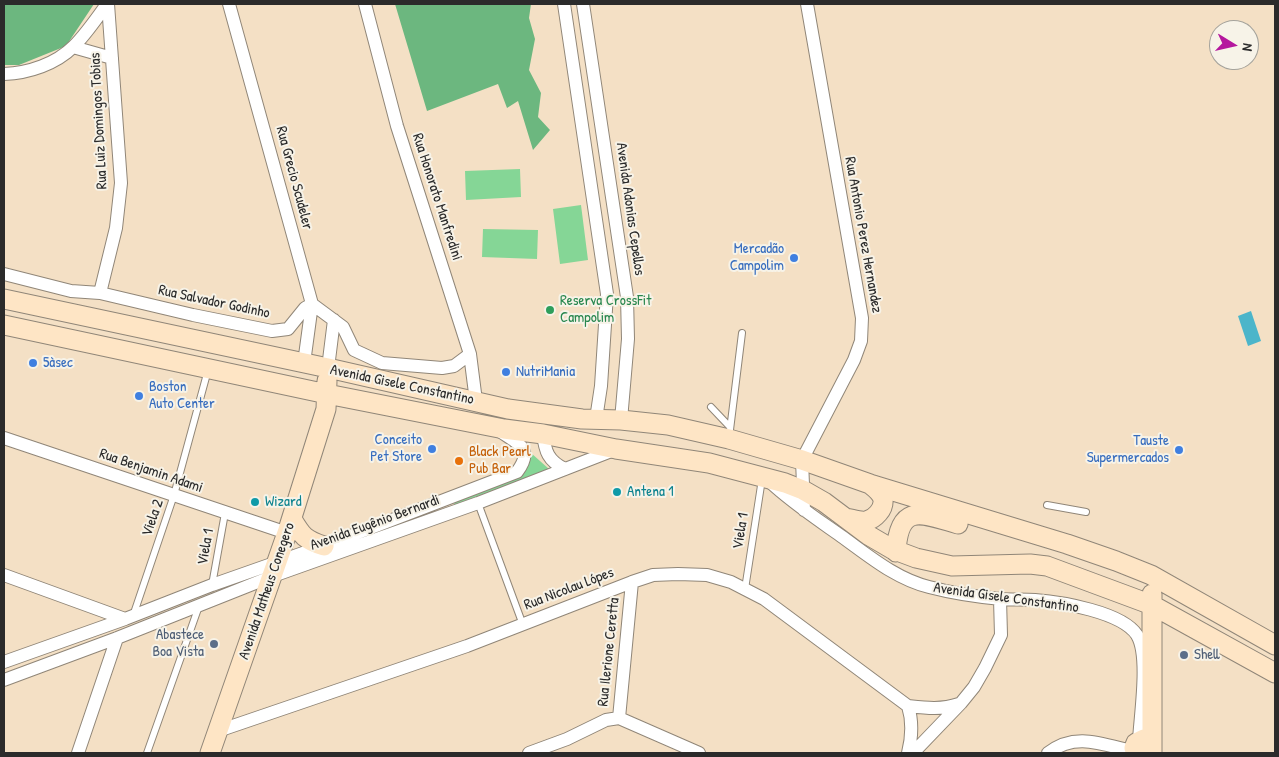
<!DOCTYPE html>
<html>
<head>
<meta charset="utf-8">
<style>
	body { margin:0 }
	#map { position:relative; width:1279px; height:757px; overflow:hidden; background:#f4e0c5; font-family:"Patrick Hand",sans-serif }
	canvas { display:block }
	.frame { position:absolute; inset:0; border:5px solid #2b2b2b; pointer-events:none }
	.north { position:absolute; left:1209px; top:20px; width:50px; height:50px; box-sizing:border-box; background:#f7f3e8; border:1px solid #a5a39c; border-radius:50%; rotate:99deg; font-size:14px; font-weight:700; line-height:20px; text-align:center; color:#2b2b2b }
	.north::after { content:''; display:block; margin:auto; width:18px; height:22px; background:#b5179e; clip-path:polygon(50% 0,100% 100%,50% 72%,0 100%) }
</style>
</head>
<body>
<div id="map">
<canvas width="1279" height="757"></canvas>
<div class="frame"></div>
<div class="north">N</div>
</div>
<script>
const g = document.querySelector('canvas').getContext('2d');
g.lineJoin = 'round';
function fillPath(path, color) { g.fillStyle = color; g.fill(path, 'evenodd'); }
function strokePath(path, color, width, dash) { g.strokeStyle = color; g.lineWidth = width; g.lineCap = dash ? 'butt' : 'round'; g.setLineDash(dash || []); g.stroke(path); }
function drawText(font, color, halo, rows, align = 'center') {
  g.font = font + ' "Patrick Hand",sans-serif'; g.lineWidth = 4; g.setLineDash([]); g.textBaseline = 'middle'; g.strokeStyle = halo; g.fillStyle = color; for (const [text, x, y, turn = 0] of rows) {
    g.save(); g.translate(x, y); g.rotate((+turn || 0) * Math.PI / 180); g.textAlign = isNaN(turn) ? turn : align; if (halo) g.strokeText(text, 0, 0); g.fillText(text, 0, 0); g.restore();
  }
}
const green = new Path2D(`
	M520,169L521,197L466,200L465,171Z
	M581,205L588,260L560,264L553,209Z
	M483,229L538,230L537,259L482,257Z
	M531,453L549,469L454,505L455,500L526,466Z`);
const forest = new Path2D(`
	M4,4H94L66,46L19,65H4Z
	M395,4H531L529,18L535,39L529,70L541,93L538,117L550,130L533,150L518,101L507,108L498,84L427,111Z`);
const water = new Path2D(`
	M1251,311L1261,341L1248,346L1238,316Z`);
const service = new Path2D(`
	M711,407L730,427
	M729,438L742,333
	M478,503L523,625
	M1047,505L1086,512
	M212,585L225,513
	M745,589L762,479
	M133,616L174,495L208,370
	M147,753L199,606`);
const minor = new Path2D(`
	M229,4L312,304L304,363
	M365,4L397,126L470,354L476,401
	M564,4L607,294L601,386L596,419
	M583,4L627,297L628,339L621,420
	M73,47L112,58
	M4,74C29,73 56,64 74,46C86,34 97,18 107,4
	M4,274L71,291L100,293L193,315L272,331L288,329L305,308L312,304L343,327L354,350L382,363L442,368L454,366L470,354
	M100,293L116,228L121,183L108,4
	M328,368L334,320
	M543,434C545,451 548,461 565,469
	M4,438L287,533
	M769,481C791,502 817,519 841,536C869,556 896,579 929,587C952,593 978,597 1001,599C1012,600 1024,599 1035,600C1061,602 1122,612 1137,635C1150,656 1140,716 1139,741
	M804,510L802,460L854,360L861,341L862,318L807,4
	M4,575L125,619
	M4,662L125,619L212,585L337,541L517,472C534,449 519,444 501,432
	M4,680L117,638L273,576L478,503L614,450
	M619,718L699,753
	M218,731L467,646L632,582L653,575L678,574L707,575L731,582L764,599L908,706
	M78,753L117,638
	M529,753L567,739L606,720L619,718L632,582
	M908,753C912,737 913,722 908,706C926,708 941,710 959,704
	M913,753L961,703L974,687L985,668L1001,635L1000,599
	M1048,753C1076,731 1104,745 1135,752`);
const secondary = new Path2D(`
	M4,299L328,368L508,409L582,419L621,420L668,425L729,439L802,460L870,484L1067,544L1116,561L1151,575L1275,645
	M4,325L327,394L504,429L543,434L616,449L709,463L785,483L803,490L824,502L868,535L892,549L916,558L952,566L1030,564L1047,566L1152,605L1275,673
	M846,518C852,519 860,522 866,521C875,519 884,509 883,500C882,493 875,488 870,484
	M292,519C302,536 305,540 324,546
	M896,552C899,501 923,514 958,524
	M1152,594V744
	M210,753L287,533L326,409L327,381
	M1136,753L1134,748L1136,743L1144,739L1152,744V753`);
const markers = [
	[794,258,5,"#3f7fe0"],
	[550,310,5,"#2e9e5b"],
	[33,363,5,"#3f7fe0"],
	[506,372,5,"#3f7fe0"],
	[139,396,5,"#3f7fe0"],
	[432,449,5,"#3f7fe0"],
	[1179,450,5,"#3f7fe0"],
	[459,461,5,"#e8710a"],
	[617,492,5,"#0f9aa8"],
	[255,502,5,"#0f9aa8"],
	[214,644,5,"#5c6f8a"],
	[1184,655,5,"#5c6f8a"]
];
const streetNames = [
	["Rua Luiz Domingos Tobias",99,121,-93],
	["Rua Grecio Scudeler",294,178,75],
	["Rua Honorato Manfredini",437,197,72],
	["Avenida Adonias Cepellos",630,209,82],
	["Rua Antonio Perez Hernandez",863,235,80],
	["Rua Salvador Godinho",214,302,12],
	["Avenida Gisele Constantino",402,385,12],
	["Rua Benjamin Adami",151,471,19],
	["Viela 2",153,518,-71],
	["Avenida Eugênio Bernardi",375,523,-20],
	["Viela 1",741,531,-81],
	["Viela 1",206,547,-80],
	["Rua Nicolau Lópes",569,589,-21],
	["Avenida Matheus Conegero",267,591,-71],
	["Avenida Gisele Constantino",1006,598,8],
	["Rua Ilerione Ceretta",609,652,-84]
];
const shopNames = [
	["Mercadão",784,249],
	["Campolim",784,266],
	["5àsec",43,363,"left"],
	["NutriMania",516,372,"left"],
	["Boston",149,387,"left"],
	["Auto Center",149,404,"left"],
	["Conceito",422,440],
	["Pet Store",422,457],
	["Tauste",1169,441],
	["Supermercados",1169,458]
];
const leisureNames = [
	["Reserva CrossFit",560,301],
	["Campolim",560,318]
];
const foodNames = [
	["Black Pearl",469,452],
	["Pub Bar",469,469]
];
const cultureNames = [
	["Antena 1",627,492],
	["Wizard",265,502]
];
const serviceNames = [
	["Abastece",204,635],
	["Boa Vista",204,652],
	["Shell",1194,655,"left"]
];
fillPath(green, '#85d696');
fillPath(forest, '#6cb77f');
fillPath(water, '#4cb5ca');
strokePath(service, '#908678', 8);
strokePath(minor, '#908678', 14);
strokePath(secondary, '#908678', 21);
strokePath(service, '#fff', 6);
strokePath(minor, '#fff', 12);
strokePath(secondary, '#fee5c5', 19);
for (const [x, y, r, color] of markers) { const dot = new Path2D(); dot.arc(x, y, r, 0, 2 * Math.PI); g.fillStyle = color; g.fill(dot); strokePath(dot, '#f7f3e8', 2); }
drawText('15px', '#2b2b2b', '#f7f3e8', streetNames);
drawText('15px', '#366cbe', '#f7f3e8', shopNames, 'right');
drawText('15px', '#27864d', '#f7f3e8', leisureNames, 'left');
drawText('15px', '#c56008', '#f7f3e8', foodNames, 'left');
drawText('15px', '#0d838f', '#f7f3e8', cultureNames, 'left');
drawText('15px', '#4e5e75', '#f7f3e8', serviceNames, 'right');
</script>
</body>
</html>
